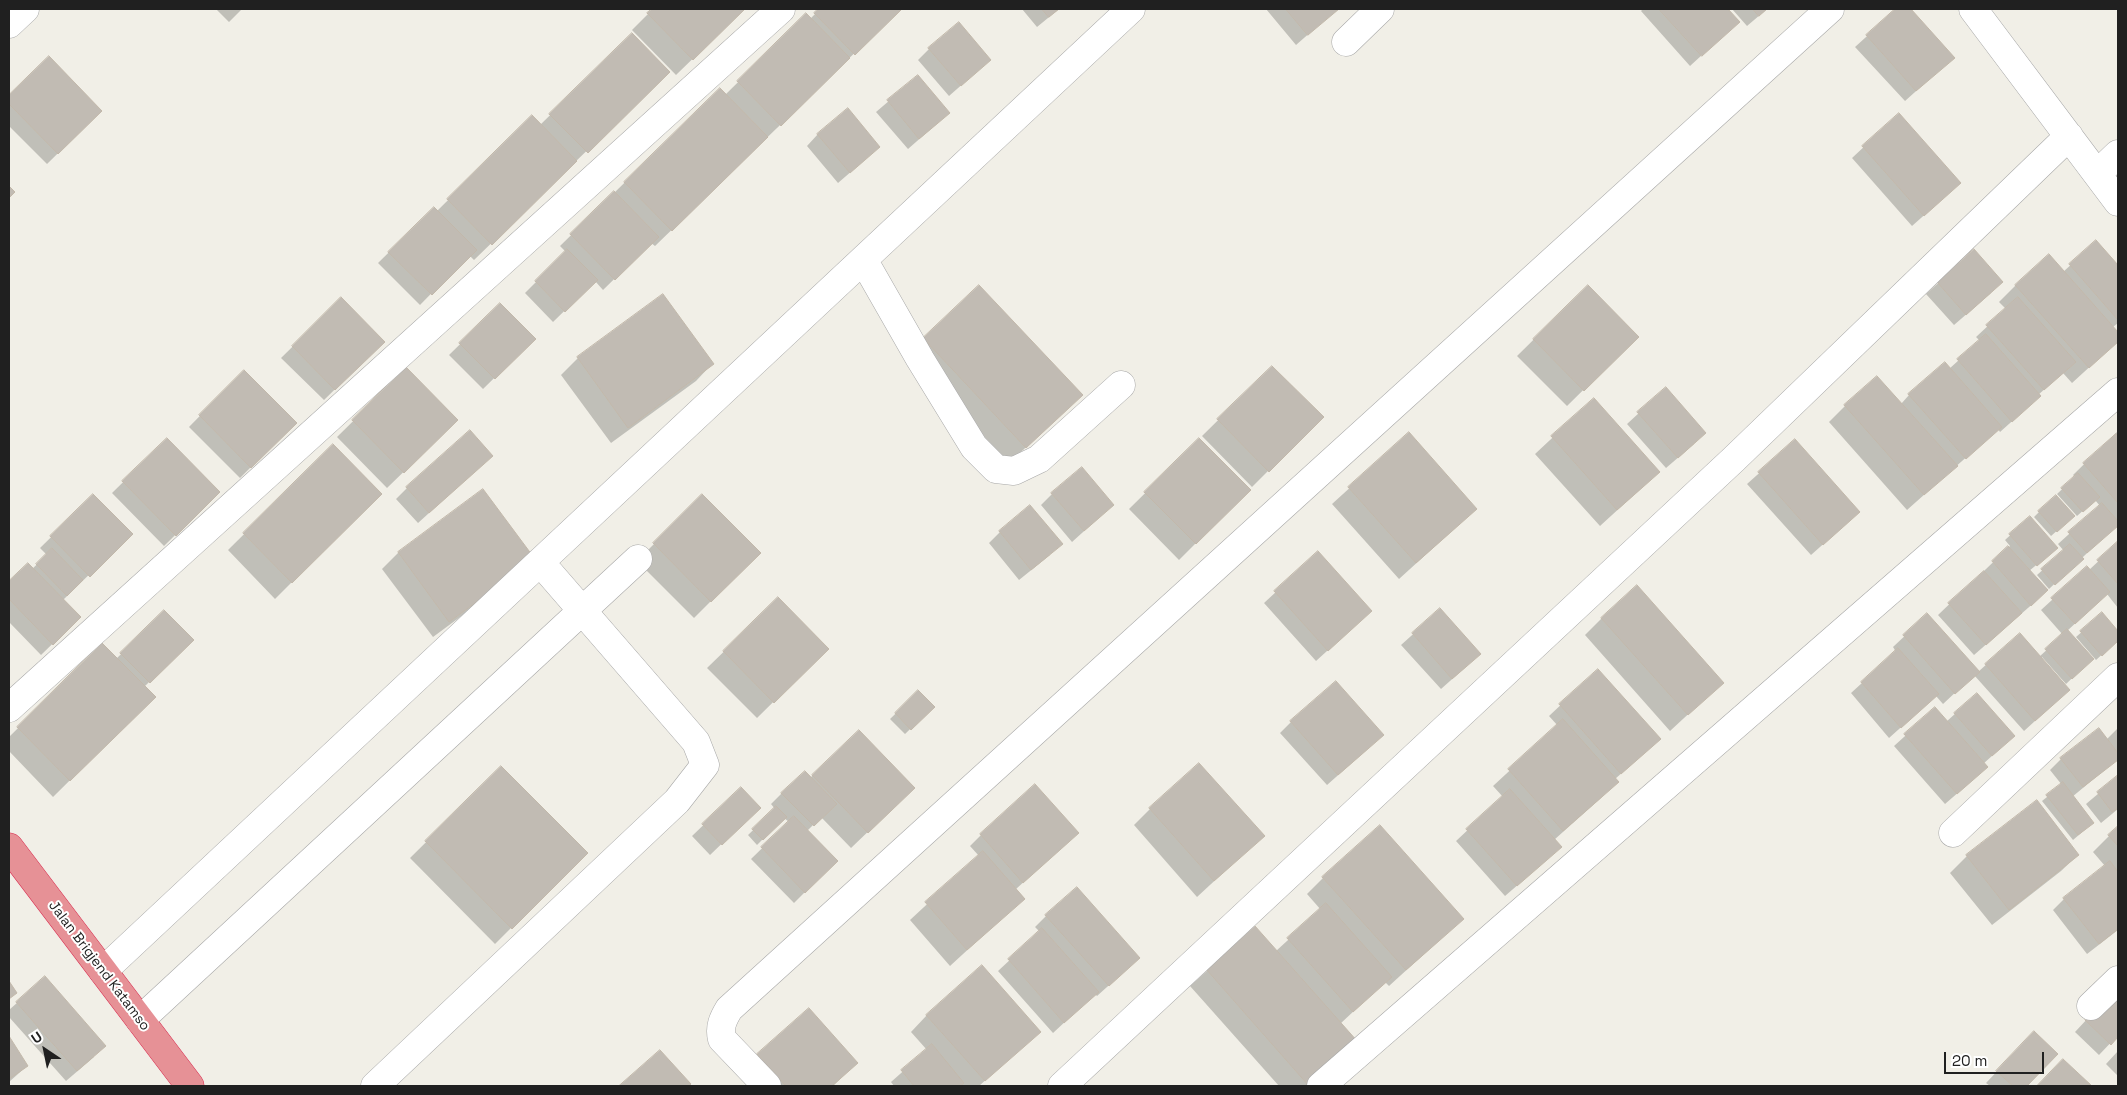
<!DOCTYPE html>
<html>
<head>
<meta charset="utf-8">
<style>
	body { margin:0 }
	#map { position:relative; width:2127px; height:1095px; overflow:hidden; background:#f1efe7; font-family:"Space Grotesk",sans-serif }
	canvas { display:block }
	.frame { position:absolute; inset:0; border:10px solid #202020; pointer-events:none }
	.north { position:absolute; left:20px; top:1025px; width:50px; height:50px; -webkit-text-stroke:4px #fff; paint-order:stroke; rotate:326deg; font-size:14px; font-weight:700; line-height:20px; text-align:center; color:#202020 }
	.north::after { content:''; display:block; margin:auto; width:18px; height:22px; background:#202020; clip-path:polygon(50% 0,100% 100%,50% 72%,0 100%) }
	.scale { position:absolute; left:1944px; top:1052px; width:100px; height:22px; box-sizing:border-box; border:2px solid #202020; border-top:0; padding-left:6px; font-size:15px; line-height:18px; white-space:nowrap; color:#202020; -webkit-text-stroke:4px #fff; paint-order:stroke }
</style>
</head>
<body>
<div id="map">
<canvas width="2127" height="1095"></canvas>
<div class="frame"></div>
<div class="north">U</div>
<div class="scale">20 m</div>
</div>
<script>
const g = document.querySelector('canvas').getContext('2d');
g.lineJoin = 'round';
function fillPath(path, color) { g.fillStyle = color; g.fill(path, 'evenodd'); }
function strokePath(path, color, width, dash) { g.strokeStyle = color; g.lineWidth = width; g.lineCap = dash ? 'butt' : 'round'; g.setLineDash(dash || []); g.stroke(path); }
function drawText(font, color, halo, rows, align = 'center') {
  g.font = font + ' "Space Grotesk",sans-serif'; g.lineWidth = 4; g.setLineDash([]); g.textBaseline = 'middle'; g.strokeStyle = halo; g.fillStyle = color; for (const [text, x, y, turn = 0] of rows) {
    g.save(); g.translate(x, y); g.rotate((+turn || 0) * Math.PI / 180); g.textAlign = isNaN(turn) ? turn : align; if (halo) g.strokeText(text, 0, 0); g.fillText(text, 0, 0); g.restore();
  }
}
const shadow = new Path2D(`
	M216,9H242L229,22Z
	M653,9H744L676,75L632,30Z
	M820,9L899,10L655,246L651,243L603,290L595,281L553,322L525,293L566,252L560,246L720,89L725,95L806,15L810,19Z
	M1022,9H1059L1037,27Z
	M1266,9H1337L1296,45Z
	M1643,9H1726L1738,22L1690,66L1641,11Z
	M1732,9H1767L1747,26Z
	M1897,9H1909L1953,58L1905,101L1855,47Z
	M632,35L668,72L474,260L469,255L420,305L378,263L434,208L437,211L532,117L540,125Z
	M929,49L990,60L949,96L918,60Z
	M49,57L101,111L47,164L9,126V97Z
	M917,77L949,113L908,149L876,112Z
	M1898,115L1948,194L1912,226L1852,158Z
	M818,134L868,157L838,183L807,146Z
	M2096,242L2118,267V323L2113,327L2118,334V341L2072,383L2063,373L2038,395L2039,396L2028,407L2000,432L1998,429L1907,510L1829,422L1845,406L1901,404L1909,395L1949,369L1980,341L1976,337L2006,309L1999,302L2016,285L2063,272Z
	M1974,251L1991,293L1954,325L1926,294Z
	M1588,286L1637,337L1567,406L1517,356Z
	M662,296L712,364L696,381L611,443L561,375L578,358Z
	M341,299L383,342L324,400L281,358Z
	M500,305L534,339L483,389L449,355Z
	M923,339L1065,411L1009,463L907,355Z
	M1272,367L1322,417L1252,487L1202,436Z
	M406,369L457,420L387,488L337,437Z
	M244,371L295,423L240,478L189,427Z
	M1665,389L1694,444L1666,468L1627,424Z
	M1594,399L1659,472L1600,526L1535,454Z
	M2118,431V524L2049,589L2037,575L2064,551L2058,544L2100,506L2095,500L2077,516L2057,494L2075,477L2073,475Z
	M1409,434L1476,509L1399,579L1332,504Z
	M167,439L219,492L164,546L112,493Z
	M1199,440L1249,490L1179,560L1129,509Z
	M1795,441L1847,523L1811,555L1747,484Z
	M333,446L380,494L275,599L228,550Z
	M480,467L418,523L396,499L407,488Z
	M483,490L517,575L433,637L382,569L398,553Z
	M1052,494L1113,505L1072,542L1041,505Z
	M93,496L131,534L63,600L80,617L41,655L9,622V583L28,564L32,569L47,555L40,548Z
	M702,496L759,553L694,618L637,561Z
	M2039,512L2068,521L2051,536L2034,517Z
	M2029,518L2051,553L2029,571L2036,601L1974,655L1938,615L2010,546L2005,540Z
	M1000,532L1050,555L1019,580L989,543Z
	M2118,543V608L2107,594L2067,631L2087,664L2066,684L2042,657L2040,658L2057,701L2024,731L1974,675L1943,704L1936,696L1889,738L1851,693L1896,652L1893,647L1927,615L1978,672L2019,635L2039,657L2063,635L2041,610L2087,568L2089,570Z
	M1318,553L1359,622L1316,661L1264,603Z
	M778,599L827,649L757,718L707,668Z
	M1440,610L1468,665L1441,689L1401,645Z
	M164,612L192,640L144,687L154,697L53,797L9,751V737L102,645L116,659Z
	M2102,614L2118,632V640L2096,660L2076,637Z
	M1602,618L1723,682L1670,731L1585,635Z
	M1598,670L1648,750L1615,779L1601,798L1554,840L1549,858L1505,896L1456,841L1503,797L1493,786L1558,726L1549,716Z
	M918,692L933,707L905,734L890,719Z
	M1977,694L2002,747L1983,764L1975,778L1945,804L1894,746L1935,709L1946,722Z
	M1291,722L1371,746L1327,785L1280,733Z
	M2118,728V759L2072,797L2087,828L2073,840L2042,801L2062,785L2050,770L2061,759L2106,740Z
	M859,731L897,804L851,848L821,817L807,831L836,861L794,903L751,859L789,822L784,818L757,845L748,835L775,809L771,804L782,793L810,778Z
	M501,768L586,853L495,944L410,858Z
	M2118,777V809L2101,823L2086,804Z
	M741,789L759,808L710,855L692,836Z
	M2037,802L2078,855L2061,871L1992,925L1950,873L1967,856Z
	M1150,809L1263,836L1197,897L1134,825Z
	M2118,827V930L2087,954L2053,910L2064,899L2105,866L2093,852Z
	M981,835L1066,844L1016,889L1024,898L950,966L910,920L979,856L970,846Z
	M1323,878L1445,935L1389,986L1385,982L1340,1024L1309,1086H1279L1190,986L1255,928L1276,951L1321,910L1307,894Z
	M1046,916L1127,969L1097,996L1095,994L1053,1033L998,971L1040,932L1035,927Z
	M45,978L94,1057L66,1081L9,1017V1010Z
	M2118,997V1035L2099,1055L2075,1032L2102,1003Z
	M927,1015L1039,1032L979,1086H894L891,1082L927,1050L911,1032Z
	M9,1038L27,1066L9,1082Z
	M2023,1044L2057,1054L2025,1086H1990L1986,1083Z
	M660,1051L689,1084L687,1086H621Z
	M2118,1051V1076L2106,1064Z
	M758,1055L856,1063L833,1086H755L741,1071Z
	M2063,1061L2090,1086H2039Z`);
const building = new Path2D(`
	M652,9H745L693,60L647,13Z
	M818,9H899L901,10L855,55L814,13Z
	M1042,9H1059L1049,17Z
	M1286,9H1339L1308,35Z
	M1659,9H1728L1740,22L1702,56Z
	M1753,9H1767L1759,16Z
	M1895,9H1911L1955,58L1916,91L1866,35Z
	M806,13L850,58L781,126L737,81Z
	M959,22L991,60L961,86L928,48Z
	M632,33L670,72L588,153L549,114Z
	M49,56L102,111L58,154L9,104V95Z
	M918,75L950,113L919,139L887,100Z
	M720,88L768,137L672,231L624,182Z
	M848,108L880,147L850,173L817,134Z
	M1899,113L1961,183L1924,216L1862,146Z
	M532,115L577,161L492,245L447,199Z
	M9,186L15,192L9,198Z
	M614,191L659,237L615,280L570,234Z
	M434,207L477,250L432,295L388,252Z
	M2096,240L2118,265V320L2069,264Z
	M567,249L598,280L565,312L535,281Z
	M1974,249L2003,282L1966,315L1937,282Z
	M2049,254L2118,332V342L2089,368L2015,285Z
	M979,285L1083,395L1026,448L923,338Z
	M1588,285L1639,337L1584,391L1533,339Z
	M663,294L714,364L628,428L577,357Z
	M341,297L385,342L335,390L292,346Z
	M2018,297L2076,362L2044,390L1986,325Z
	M500,303L536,339L495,379L459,343Z
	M1986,334L2041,396L2012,422L1957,359Z
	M1945,362L2002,427L1966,459L1908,394Z
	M1272,366L1324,417L1269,472L1217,419Z
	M406,367L458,420L404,473L352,420Z
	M244,370L297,423L251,468L199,415Z
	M1877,376L1958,466L1924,495L1844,405Z
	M1666,387L1706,433L1678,458L1637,412Z
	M1594,398L1660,472L1617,510L1551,436Z
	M470,430L493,456L429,513L406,487Z
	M1409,432L1477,509L1416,563L1348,487Z
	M2116,434L2118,436V503L2083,463Z
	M167,438L220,492L176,536L122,481Z
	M1199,438L1251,490L1196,544L1144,492Z
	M1795,439L1860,512L1823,545L1758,472Z
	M333,444L382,494L292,583L243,533Z
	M1082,467L1114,505L1084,531L1051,493Z
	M2078,473L2100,497L2083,512L2061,488Z
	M483,489L535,559L449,622L398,552Z
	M93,494L133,534L90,577L50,536Z
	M702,494L761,553L711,602L653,543Z
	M2056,495L2075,516L2057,532L2038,511Z
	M2102,503L2118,521V526L2087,553L2068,532Z
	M1030,505L1063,544L1031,570L999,531Z
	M2030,516L2058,548L2037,566L2009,534Z
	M2118,541V584L2097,560Z
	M2070,544L2084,559L2055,585L2041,569Z
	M2008,546L2048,590L2031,606L1992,561Z
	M52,548L83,580L67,596L36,564Z
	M1318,551L1372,611L1328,651L1274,591Z
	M28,563L81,617L53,645L9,599V581Z
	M2087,566L2110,592L2075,624L2051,598Z
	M1984,571L2022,613L1986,645L1948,603Z
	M1637,585L1724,683L1688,715L1601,618Z
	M778,597L829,649L774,703L723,651Z
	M1440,608L1481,654L1452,679L1412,633Z
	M164,610L194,640L150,683L120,653Z
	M2102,612L2118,631V641L2102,656L2080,631Z
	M1927,613L1980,672L1955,694L1903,635Z
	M2067,629L2094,659L2072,679L2045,649Z
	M2020,633L2070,690L2035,721L1985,664Z
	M102,643L156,697L70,781L17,727Z
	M1898,648L1939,694L1901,728L1861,682Z
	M1598,669L1661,739L1621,774L1559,704Z
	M1336,681L1384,735L1338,775L1290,721Z
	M918,690L935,707L911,730L895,713Z
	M1977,693L2015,736L1992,756L1954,713Z
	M1935,707L1988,767L1957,794L1904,734Z
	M1563,719L1619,782L1563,831L1508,769Z
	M2099,728L2118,753V760L2083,787L2060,758Z
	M859,730L915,788L868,833L812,775Z
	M1199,763L1265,836L1214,881L1149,808Z
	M501,766L588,853L512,929L425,841Z
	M805,771L837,804L814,826L781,793Z
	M2118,775V808L2112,812L2097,792Z
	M2063,782L2094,823L2078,835L2046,795Z
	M1035,784L1079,833L1023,883L980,834Z
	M741,787L761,808L722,845L702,824Z
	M1510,789L1562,847L1517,886L1466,829Z
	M2037,800L2079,855L2009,910L1966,855Z
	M776,806L787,817L763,840L752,829Z
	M794,816L838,861L805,893L761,847Z
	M1380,825L1464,919L1406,970L1322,877Z
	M2118,826V846L2108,835Z
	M983,851L1025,899L967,950L925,902Z
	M2110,861L2118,872V929L2099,944L2063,898Z
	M1077,887L1140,958L1109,986L1045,915Z
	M1326,903L1392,977L1353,1012L1287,938Z
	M1255,926L1358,1042L1309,1086L1206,969Z
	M1042,928L1099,992L1064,1023L1008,959Z
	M982,965L1041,1032L985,1081L926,1015Z
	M45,976L106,1046L77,1071L16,1002Z
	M9,981L17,993L9,999Z
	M2113,991L2118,996V1037L2111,1045L2085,1020Z
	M809,1008L858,1063L832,1086H786L757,1054Z
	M2034,1031L2058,1054L2027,1086H2013L1996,1071Z
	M9,1036L28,1066L9,1079Z
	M932,1044L964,1083L960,1086H914L901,1070Z
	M660,1050L691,1084L689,1086H619Z
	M2063,1059L2092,1086H2037Z`);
const minor = new Path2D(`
	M1973,9L2118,202
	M9,24L25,9
	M1346,42L1380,9
	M2097,174L2118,154
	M864,261L920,359L974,447L996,469L1014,471L1039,459L1121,385
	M9,708L781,9
	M1953,833L2118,677
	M103,971L1131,9
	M2091,1006L2118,980
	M140,1020L638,559
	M375,1086L677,801L705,765L696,742L540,562
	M767,1086L722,1039C719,1027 723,1019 729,1009L1830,9
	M1062,1086L1734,459L2069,136
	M1321,1086L2118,392`);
const highway = new Path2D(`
	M9,847L190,1086`);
const streetNames = [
	["Jalan Brigjend Katamso",99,966,53]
];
fillPath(shadow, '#0003');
fillPath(building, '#c1bbb3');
strokePath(building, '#c2b8aa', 1);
strokePath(minor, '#a7a7a7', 29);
strokePath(highway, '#d82b4f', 29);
strokePath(minor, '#fff', 28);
strokePath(highway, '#e69196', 28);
drawText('14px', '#202020', '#fff', streetNames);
</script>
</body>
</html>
